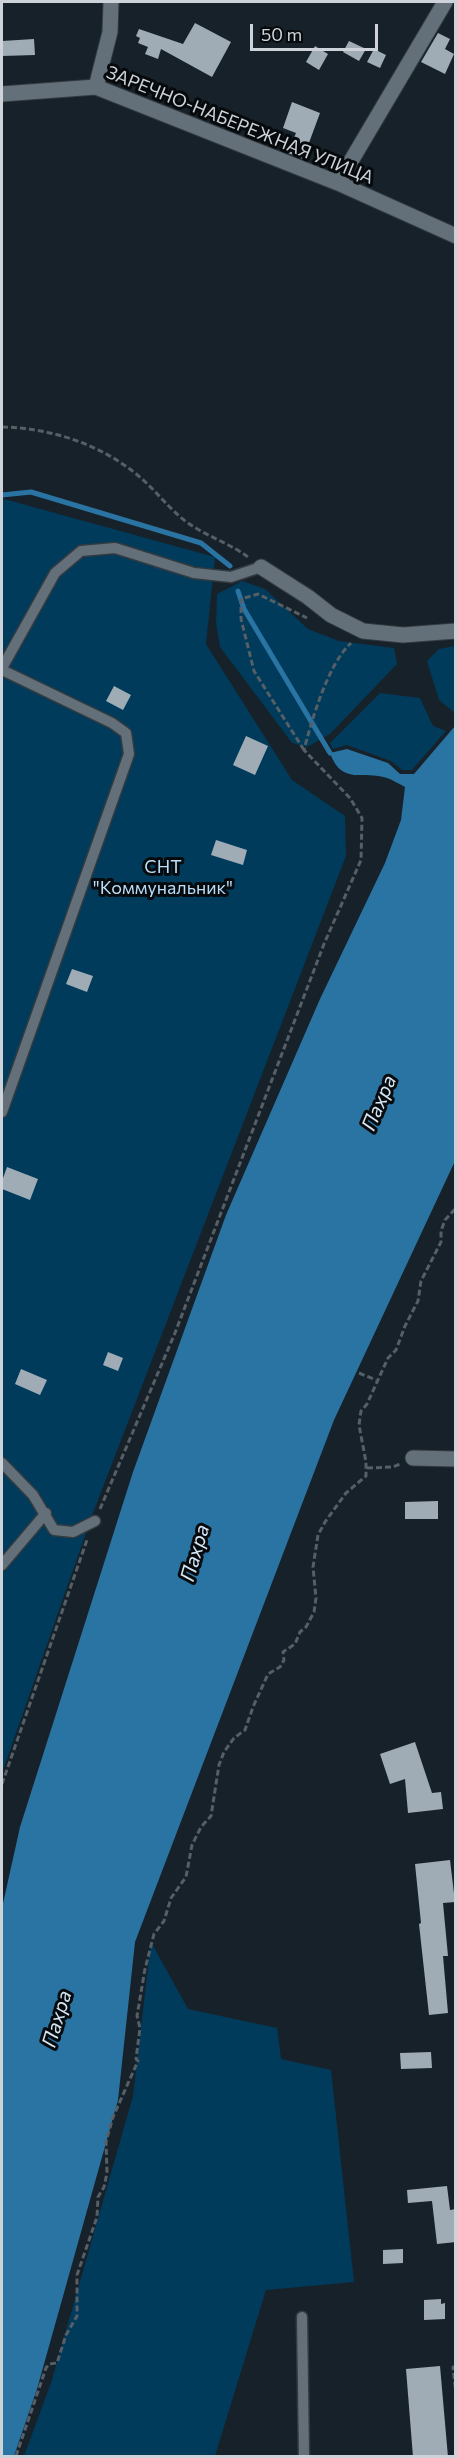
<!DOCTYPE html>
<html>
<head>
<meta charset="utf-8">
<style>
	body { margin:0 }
	#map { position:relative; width:457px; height:2458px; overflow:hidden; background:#172129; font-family:Commissioner,sans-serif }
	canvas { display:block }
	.frame { position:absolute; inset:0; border:3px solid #cdd3d9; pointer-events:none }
	.scale { position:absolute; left:250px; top:24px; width:128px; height:27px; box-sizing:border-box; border:3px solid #cdd3d9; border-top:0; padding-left:8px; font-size:18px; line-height:21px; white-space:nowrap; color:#cdd3d9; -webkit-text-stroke:4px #060a0d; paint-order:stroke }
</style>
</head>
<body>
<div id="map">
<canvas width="457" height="2458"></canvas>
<div class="frame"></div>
<div class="scale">50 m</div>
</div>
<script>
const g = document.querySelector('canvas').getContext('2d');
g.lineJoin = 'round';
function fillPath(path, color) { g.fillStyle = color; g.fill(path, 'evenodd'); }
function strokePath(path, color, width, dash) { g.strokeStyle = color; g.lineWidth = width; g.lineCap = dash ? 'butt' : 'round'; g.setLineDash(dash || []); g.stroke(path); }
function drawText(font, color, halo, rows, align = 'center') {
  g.font = font + ' Commissioner,sans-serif'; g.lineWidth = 6; g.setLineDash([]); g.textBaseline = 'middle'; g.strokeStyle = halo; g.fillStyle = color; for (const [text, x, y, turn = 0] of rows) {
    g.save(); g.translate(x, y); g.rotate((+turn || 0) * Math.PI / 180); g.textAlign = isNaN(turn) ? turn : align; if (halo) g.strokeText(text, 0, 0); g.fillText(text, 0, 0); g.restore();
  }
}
const green = new Path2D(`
	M4,499L215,557L206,644L292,780L345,816L346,856L93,1513L2,1773V500Z
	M242,581L265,589L308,629L339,641L394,648L397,664L330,734L307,747L292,743L220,647L216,623L217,594Z
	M455,646L456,713H455L439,700L427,661L439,649Z
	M380,693L420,698L433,726L446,731L412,770H402L391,761L347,745L333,749L330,743Z
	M151,1942L188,2009L277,2028L281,2059L331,2070L354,2282L266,2290L215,2456H24L51,2383L133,2096Z`);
const water = new Path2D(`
	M455,726V1161L334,1420L135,1942L118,2100L37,2389L14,2456H2V1908L20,1827L133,1472L226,1215L320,999L385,863L401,820L405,787C399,784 393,780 387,778C363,770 342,786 330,753L347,749L388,763L400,774H414Z`);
const stream = new Path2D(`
	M2,495L31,492L201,543L230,566
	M238,591L244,609L330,753`);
const building = new Path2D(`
	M195,23L231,42L212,77L161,49L158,59L145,54L148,47L138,43L140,38L136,36L139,29L183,44Z
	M438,33L450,39L445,49L454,54L445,74L421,62Z
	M34,39L35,55L2,56V41Z
	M349,41L366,49L359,61L343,52Z
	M315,46L328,54L319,70L306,62Z
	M374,49L386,55L380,68L367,62Z
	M292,102L320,113L303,159L288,153L296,133L283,128Z
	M114,686L131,695L123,710L106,701Z
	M246,736L268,746L255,775L233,765Z
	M216,840L247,850L243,865L211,855Z
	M72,969L93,976L87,992L66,984Z
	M7,1167L38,1179L30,1200L2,1189V1181Z
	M108,1352L123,1358L118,1371L103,1365Z
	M21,1369L47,1380L40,1395L15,1384Z
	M438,1501V1519H405V1502Z
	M415,1742L432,1793L441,1792L443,1809L408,1813L405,1779L390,1784L380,1754Z
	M450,1860L455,1902L443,1903L448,1956H443L448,2013L429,2015L419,1924L421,1923L415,1864Z
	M431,2052L432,2068L401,2069L400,2053Z
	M447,2186L450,2210L456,2209V2242L437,2244L432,2201L408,2203L407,2190Z
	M403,2249V2263L383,2264V2250Z
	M441,2299V2304L445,2303V2319L424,2320V2300Z
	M440,2366L448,2457H413L406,2369Z`);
const path = new Path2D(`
	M2,427C52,428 103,445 141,478C158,493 170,510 188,523C206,536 231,544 248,557
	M304,750L254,671L241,619V599L258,594L307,618
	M359,1373L376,1380
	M367,1468L393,1467L400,1464
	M100,1509L175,1333L324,944L361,860L362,818L350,798L304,750C312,719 328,664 351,643
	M2,1784L87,1540
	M456,2367H453L456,2395
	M16,2456L46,2368L49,2364L57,2363L66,2335L77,2316V2275L97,2217L98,2197L104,2187L107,2173L106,2142L113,2117L138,2061L136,2059L140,2028L137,2016L145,1969L154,1934L164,1921L171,1898L186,1877L192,1845L201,1827L211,1816L219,1765L224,1752L234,1738L245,1730L253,1707L268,1674L280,1667L284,1660L283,1652L295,1644L300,1632L306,1627L314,1612L316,1598L313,1567L318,1535L325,1522L346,1493L366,1476V1462L359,1425L361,1411L367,1404L388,1358L396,1350L405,1326L418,1301L421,1281L441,1242V1231L445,1220L456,1208`);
const lane = new Path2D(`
	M2,668L55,573L81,551L115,548L194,573L231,577L261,567
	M2,670L112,723L126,733L129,754L2,1112
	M2,1463L33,1495L54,1530L73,1532L95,1521
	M2,1565L46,1513
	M302,2317L304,2456`);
const street = new Path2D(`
	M96,87L110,32L111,2
	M2,94L96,87L338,183L456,236
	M338,183L445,2
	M261,567L308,597L331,615L363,631L403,635L456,631
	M413,1458L456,1459`);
const streetNames = [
	["ЗАРЕЧНО-НАБЕРЕЖНАЯ УЛИЦА",240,125,22]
];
const parkNames = [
	["СНТ",163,867],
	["\"Коммунальник\"",163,888]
];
const waterNames = [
	["Пахра",379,1103,-67],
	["Пахра",195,1553,-74],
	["Пахра",57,2019,-73]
];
fillPath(green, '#013b5b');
fillPath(water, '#2a74a4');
strokePath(stream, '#2a74a4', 5);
fillPath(building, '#9facb6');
strokePath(lane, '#333b41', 13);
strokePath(street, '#333b41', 17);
strokePath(path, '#565e66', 3, [6, 3]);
strokePath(lane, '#647079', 10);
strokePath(street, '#647079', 15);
drawText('18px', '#cdd3d9', '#060a0d', streetNames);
drawText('18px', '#badefa', '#060a0d', parkNames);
drawText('italic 20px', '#d5e7f5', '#060a0d', waterNames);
</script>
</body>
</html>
